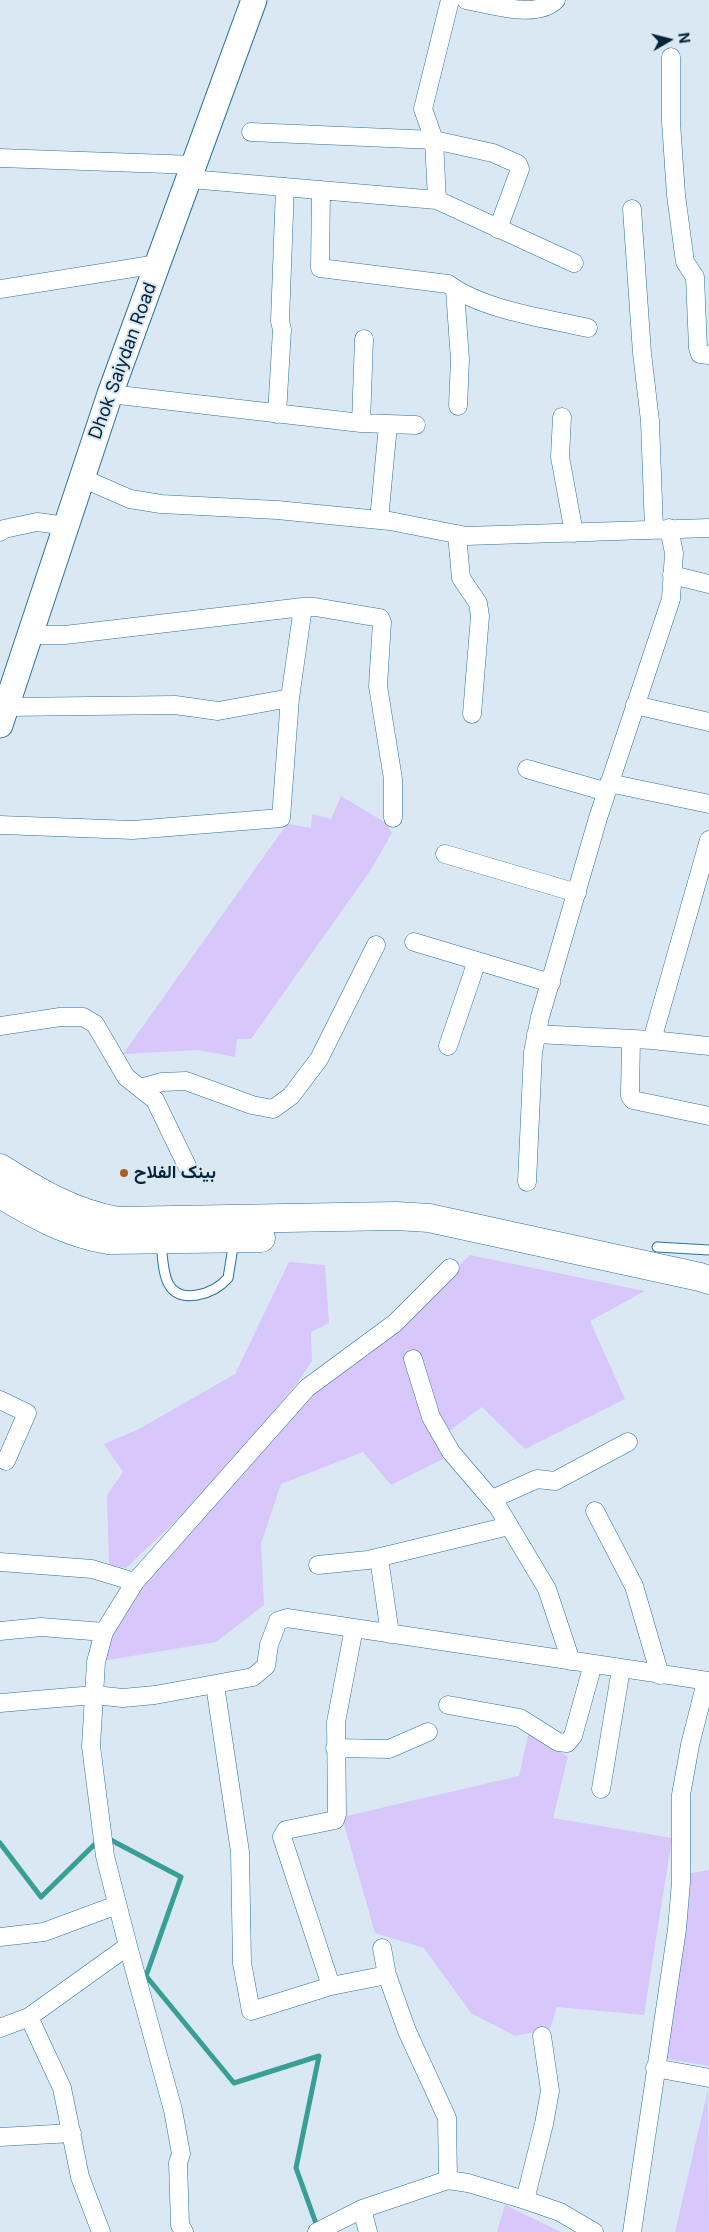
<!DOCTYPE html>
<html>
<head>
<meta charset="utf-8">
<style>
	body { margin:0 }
	#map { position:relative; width:709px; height:2232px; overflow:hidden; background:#dae8f3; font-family:Inter,sans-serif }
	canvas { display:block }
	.north { position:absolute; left:644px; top:15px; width:50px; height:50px; -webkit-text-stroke:4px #dae8f3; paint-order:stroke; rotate:82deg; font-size:14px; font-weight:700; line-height:20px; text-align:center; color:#042539 }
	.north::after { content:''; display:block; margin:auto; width:18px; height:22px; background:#042539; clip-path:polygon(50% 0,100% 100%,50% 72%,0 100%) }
</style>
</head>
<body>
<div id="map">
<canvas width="709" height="2232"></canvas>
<div class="north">N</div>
</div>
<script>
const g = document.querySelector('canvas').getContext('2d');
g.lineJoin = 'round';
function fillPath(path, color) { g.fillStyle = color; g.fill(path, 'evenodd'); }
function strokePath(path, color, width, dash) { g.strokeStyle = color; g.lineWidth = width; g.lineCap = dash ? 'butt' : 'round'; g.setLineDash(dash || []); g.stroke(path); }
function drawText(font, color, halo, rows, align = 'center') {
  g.font = font + ' Inter,Vazirmatn,sans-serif'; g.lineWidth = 4; g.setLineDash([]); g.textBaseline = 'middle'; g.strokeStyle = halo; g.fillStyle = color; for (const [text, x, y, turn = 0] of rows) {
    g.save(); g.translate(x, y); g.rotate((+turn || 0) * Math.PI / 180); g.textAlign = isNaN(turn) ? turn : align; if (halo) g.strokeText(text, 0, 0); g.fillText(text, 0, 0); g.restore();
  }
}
const green = new Path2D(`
	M341,796L386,823L392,833L370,871L251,1039H237L235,1057L198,1050L123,1054L287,824L311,828L312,814L331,819Z
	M470,1255L645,1291L590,1321L625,1399L525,1449L482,1407L445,1434V1458L391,1485L363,1452L281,1484L261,1544L264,1605L216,1642L96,1662L130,1596L306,1399L416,1308Z
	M289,1262L325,1265L329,1323L311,1332L312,1361L300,1379L223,1476L126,1568L109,1565L107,1495L123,1472L104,1444L139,1429L235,1374Z
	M529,1731L568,1757L553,1818L672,1838L644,2015L557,2007L550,2029L515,2036L471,2013L424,1948L375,1933L342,1817L519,1776Z
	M709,1870V2066L662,2058L686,1874Z
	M708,2089L709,2232H675Z
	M505,2205L561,2232H497Z`);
const stream = new Path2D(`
	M107,1838L181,1877L146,1976L234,2083L319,2056L296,2168L318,2229
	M0,1843L41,1897L98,1841`);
const service = new Path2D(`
	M161,1243C164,1268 162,1301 197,1295C210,1293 219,1288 228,1278L234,1241
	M657,1247L709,1250`);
const minor = new Path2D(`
	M466,0C491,4 536,20 556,0
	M671,57V122L676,195L685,262L695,277L698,348L700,354L709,355
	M251,132L434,140L493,153L518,164L520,169L498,229
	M0,158L195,165
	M190,179L437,200L574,263
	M321,190L320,268L448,284C483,310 545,318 588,328
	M437,200L434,140L423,109L450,0
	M632,209L642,353L650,421L654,529
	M0,289L158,264
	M455,290L460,360L458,406
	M110,394L361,423L416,425
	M277,414L282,330L280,321L285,187
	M562,417L560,457L574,533
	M361,423L364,339
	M82,478L130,499L161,504L277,510L390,521L466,536L709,528
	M379,520L388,425
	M0,532L4,529L37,522L67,526
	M457,534L461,578L478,603L480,616L472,714
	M672,575L709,584
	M29,635H65L303,607H315L380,618L382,622L378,686L393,779V818
	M635,705L709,722
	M6,707L175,705L218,711L290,698
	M527,769L607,792
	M609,783L709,804
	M0,825L133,830L281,818L290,698L303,607
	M445,854L577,893
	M414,942L551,983
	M0,1026L60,1017H83L95,1024L126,1077L155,1100L188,1168
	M536,1034L652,1040L709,840
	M631,1039L630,1096L633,1100L709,1116
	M652,1040L709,1046
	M448,1046L477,961
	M140,1088L162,1082L186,1081L252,1105L273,1109L291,1096L319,1059L376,945
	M527,1182L533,1052L540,1017L598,818L671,599L674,553L669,528
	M413,1359L431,1417L451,1452L498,1507L547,1589L571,1661
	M0,1400L27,1413L6,1461
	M494,1502L499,1496L537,1479L555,1481L628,1442
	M595,1511L634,1586L660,1675
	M379,1558L390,1634
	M0,1562L92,1569L135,1582
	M318,1565L368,1560L509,1526
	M0,1631L41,1627L104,1632
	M215,1685L240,1852L242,1963L251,2011L331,1986L387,1975
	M0,1703L94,1695L123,1698L155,1695L253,1677L266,1666L269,1645L278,1621L287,1618L709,1681
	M448,1705L520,1718L558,1742L567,1743L573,1736L593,1664
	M335,1748L389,1749L428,1732
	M601,1789L621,1669
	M0,1937L44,1932L117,1905
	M382,1948L387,1975L407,2031L447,2118L448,2180
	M331,1986L282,1837L286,1830L335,1820L337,1814L336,1722L354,1628
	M29,2017L62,2088L80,2177L101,2232
	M0,2028L29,2017L128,1946
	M655,2068L709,2078
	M0,2137L72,2133
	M525,2200L544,2124L550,2091L542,2036
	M362,2209L368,2232
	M184,2232L180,2225L178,2163L181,2154L173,2110L128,1946L105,1856L91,1746L96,1662L104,1632L135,1582L307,1388L395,1323L450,1268
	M317,2232L362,2209L448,2180L468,2183L525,2200L560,2212L594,2232
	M632,2232L677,1929L681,1882V1795L690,1745L706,1682`);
const secondary = new Path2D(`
	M0,725L110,394L254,0`);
const primary = new Path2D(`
	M0,1168C38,1192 73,1213 118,1221L396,1216L429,1218L700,1277L709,1280
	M0,1194C35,1215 67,1233 108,1240L261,1238`);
const markers = [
	[124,1173,5,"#a16228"]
];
const streetNames = [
	["Dhok Saiydan Road",123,361,-70]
];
const poiNames = [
	["بینک الفلاح",134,1173]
];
fillPath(green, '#d8c7fb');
strokePath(stream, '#389f95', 5);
strokePath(service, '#2473a3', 11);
strokePath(minor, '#2473a3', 19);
strokePath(secondary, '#2473a3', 27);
strokePath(primary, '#2473a3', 29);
strokePath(service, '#fff', 9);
strokePath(minor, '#fff', 18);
strokePath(secondary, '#fff', 25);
strokePath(primary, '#fff', 28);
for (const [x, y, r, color] of markers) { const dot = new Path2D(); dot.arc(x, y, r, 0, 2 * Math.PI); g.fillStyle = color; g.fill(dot); strokePath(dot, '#dae8f3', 2); }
drawText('18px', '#042539', '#dae8f3', streetNames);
drawText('bold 18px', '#042539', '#dae8f3', poiNames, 'left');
</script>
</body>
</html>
